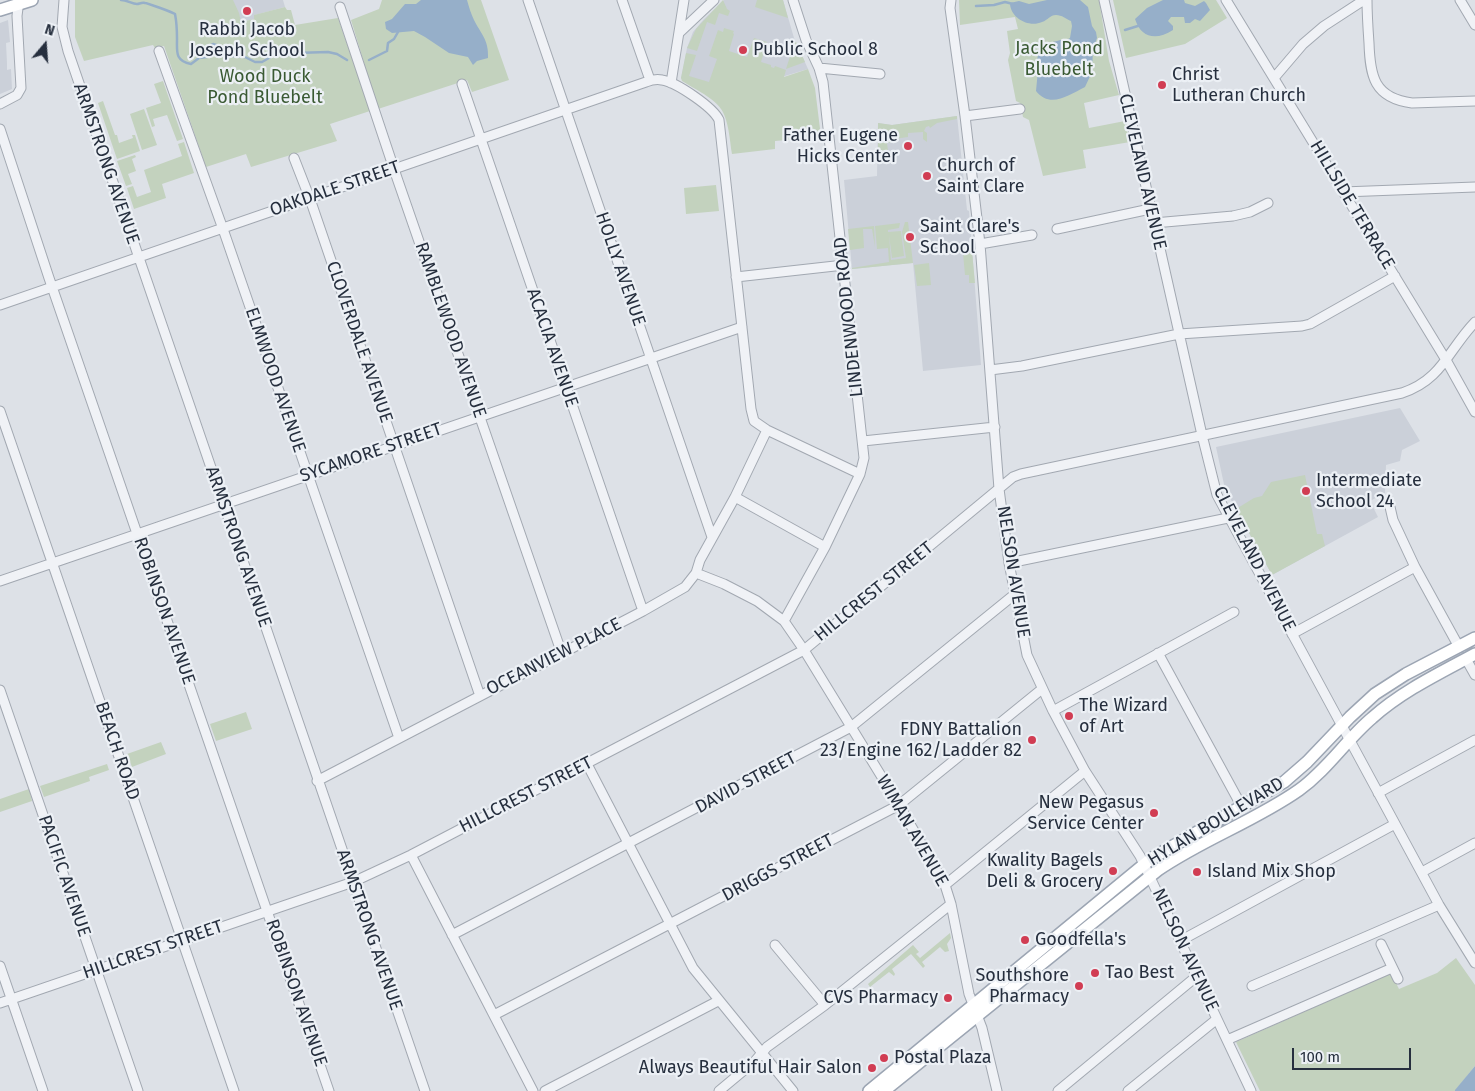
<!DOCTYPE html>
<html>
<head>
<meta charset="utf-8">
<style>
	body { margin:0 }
	#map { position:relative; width:1475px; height:1091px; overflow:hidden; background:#dde1e7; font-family:"Fira Sans",sans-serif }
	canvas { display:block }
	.north { position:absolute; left:20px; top:20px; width:50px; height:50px; -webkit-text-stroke:4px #ecf0f5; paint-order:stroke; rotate:18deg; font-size:14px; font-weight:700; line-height:20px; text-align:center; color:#262f3e }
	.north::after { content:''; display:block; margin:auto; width:18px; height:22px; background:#262f3e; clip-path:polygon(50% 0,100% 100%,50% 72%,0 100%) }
	.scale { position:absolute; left:1292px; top:1048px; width:119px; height:22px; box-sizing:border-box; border:2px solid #262f3e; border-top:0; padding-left:6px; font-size:15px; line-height:18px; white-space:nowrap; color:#262f3e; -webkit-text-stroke:4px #ecf0f5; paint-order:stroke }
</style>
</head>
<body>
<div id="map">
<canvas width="1475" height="1091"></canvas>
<div class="north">N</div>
<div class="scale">100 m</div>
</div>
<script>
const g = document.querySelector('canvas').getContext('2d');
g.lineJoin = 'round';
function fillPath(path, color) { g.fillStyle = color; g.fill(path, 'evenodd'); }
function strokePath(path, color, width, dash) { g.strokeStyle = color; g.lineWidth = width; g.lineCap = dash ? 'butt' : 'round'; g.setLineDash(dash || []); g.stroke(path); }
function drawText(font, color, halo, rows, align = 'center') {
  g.font = font + ' "Fira Sans",sans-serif'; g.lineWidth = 4.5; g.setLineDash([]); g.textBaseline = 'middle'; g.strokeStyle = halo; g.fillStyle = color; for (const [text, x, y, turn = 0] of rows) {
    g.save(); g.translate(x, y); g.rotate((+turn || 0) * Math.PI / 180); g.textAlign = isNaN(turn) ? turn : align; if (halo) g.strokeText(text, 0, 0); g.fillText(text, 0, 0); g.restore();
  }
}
const built = new Path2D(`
	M221,0H283L285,7L255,15L254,19L230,25Z
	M724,0H783L794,38L808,69L712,98L681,78L687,48L693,32L704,19Z
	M8,20L10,42L6,43L7,63V70L11,69L12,89L0,94V23Z
	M957,116L967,210L969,211L981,365L923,371L913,263L852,269L844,180L877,176L878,123L892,125Z
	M1400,408L1420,441L1402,450L1400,461L1386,465L1385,493L1370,501L1378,517L1272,575L1225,489L1216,447Z`);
const green = new Path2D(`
	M75,0H233L239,13L241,22L254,19V15L285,7L287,10H291L295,25L338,18L370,111L330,124L337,141L251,167L246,154L206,167L164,46L155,48L153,45L84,61L75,37Z
	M382,0H481L509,80L472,92L467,80L378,109L351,20L379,9Z
	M723,0L727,9L730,11L728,16L719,13L715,25L707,22L697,51L687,48L696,29Z
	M757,0H783L788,18L755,7Z
	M959,0H1099L1109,61L1119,95L1084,103L1089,128L1125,121L1130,142L1083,150L1086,168L1043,176L1029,120L1023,117L1020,103L1016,101L1008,60L1010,53L1007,31L1018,29L1015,17L960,25Z
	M1113,0H1216L1227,18L1185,44L1126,58Z
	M724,28L734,31L733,33L734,34L729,51L747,57L754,38L767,42L761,62L771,65V67L774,68L775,66L786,70L784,77L808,69L815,88L821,137L775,141V149L732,154C726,104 724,106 682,81L681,78L686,53L696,55L689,76L709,82L717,59L709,56L718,30L723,32Z
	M788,40L796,42L805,62L786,69L792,50L785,47Z
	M163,81L183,139L177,141L167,115L153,119L155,126L152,127L146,108L161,103L154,84Z
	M103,101L115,135H117L119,143L133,138L132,135H135L140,151L117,159L98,103Z
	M144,109L157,145L142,150L130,114Z
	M957,116V119L937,123L930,128L929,126L926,127L924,131L927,133V142L923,139V132L908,133V137L894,139V142L887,143L888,151L878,152V123L892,125Z
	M184,142L194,173L162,184L166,198L134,209L127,188L133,186L137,197L151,192L144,170L182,156L178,144Z
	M135,155L136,157L132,159L136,171L128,174L132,184L126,186L117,161Z
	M716,185L719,211L686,214L684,188Z
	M905,222H908L913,263L852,269V268L889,262L888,248L877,249L875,226L900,223L899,228L888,230V232L901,231L904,256L892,258L889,235L891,260L906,258L902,232Z
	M874,226L875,247L872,229H863L864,248L850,250L848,229Z
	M972,251L975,283H969V275H965L963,253Z
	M929,263L931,285L917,286L914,265Z
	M1305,475L1317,534H1322L1325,546L1272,575L1236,509L1254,498L1262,496L1271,482Z
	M246,712L252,729L216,741L210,724Z
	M161,742L166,754L132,767L127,754Z
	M107,764L109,770L89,777L90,781L44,797L40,786Z
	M29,789L32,801L0,812V799Z
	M950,933L951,938L947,944L949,951L945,952L940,947L922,962L925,966L923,968L911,954L892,969L895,974L894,976L889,972L870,987L868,984L913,945L919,952L916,954L920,958Z
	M1456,958L1475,985V1066L1455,1091H1260L1236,1042L1391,973L1399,989L1437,973Z`);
const water = new Path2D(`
	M421,0H467C469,7 471,14 474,20C481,34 489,40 488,58L477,61L473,65L468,57L449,53L425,37L414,31L392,33L386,29L385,22L392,19L405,4H416Z
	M1047,0H1080L1088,7L1092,26L1096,32L1097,38L1093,49L1092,72L1085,87C1069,95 1050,109 1036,91L1038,70L1035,66L1040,49C1045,45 1051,42 1057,41C1062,39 1065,41 1070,38L1072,26L1071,21C1066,19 1062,15 1056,15C1050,15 1048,20 1042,22C1029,28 1010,18 1010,3L1019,1L1029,4Z
	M1163,0H1184L1185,3L1195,6L1204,1L1206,3L1210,10L1200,21L1195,19L1190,23H1185L1184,17H1171L1168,21L1173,26V30C1156,41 1141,38 1135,19L1147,8Z
	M1475,1066V1091H1455V1090Z`);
const stream = new Path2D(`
	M121,0C127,0 132,4 137,4C139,4 142,2 145,3C147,3 172,12 175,14C176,19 177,33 177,39C177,52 175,61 191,64L199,58L207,57L209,46L213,44L222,47L232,56L245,57L255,62H262L276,54L285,56L295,53L328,52L337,54L347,60
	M976,6L994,5L1005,2L1013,4
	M1125,30L1141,25
	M369,60L387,51L388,43L394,39L398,32`);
const minor = new Path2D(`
	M64,0L62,27L68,51L425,1091
	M528,0L712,537
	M622,0L650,80
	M951,0L950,8L965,116L980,244L999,489L1009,563L1027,655L1053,711L1085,771L1140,856L1251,1091
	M1104,0L1202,435L1217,495L1439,905L1475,963
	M1226,0L1446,360L1475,412
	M1367,0C1367,15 1368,29 1369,43C1370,76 1374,98 1412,103L1475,101
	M1460,0L1475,25
	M340,7L397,178L562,654
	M679,33L714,0
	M159,51L223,229L399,738
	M819,68L880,74
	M1274,78L1303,44L1324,26L1364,0
	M671,83L684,0
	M462,84L643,611
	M0,104L17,95L21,88L17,16L19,0
	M965,116L1020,109
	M0,129L49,278L329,1091
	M294,158L310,199L480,696
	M1343,192L1475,187
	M1154,223L1233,216L1250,212L1268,203
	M1057,229L1150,209
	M980,244L1032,235
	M736,277L844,265
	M0,305L646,82C651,80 657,79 662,80C676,82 713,107 719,120L751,409L754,421L767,430L860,474
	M990,370L1022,366L1179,334L1302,326L1310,324L1395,276
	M0,411L234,1091
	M863,441L995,427
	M735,497L825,547
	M1390,507L1393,520L1415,567L1459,647
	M1009,563L1228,518
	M696,573L700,560L735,497L767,430
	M0,581L742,327
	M784,621L825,547L860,474L864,458L823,82L819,68L806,40L793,0
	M1292,634L1415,567
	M1158,653L1242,807
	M1466,659L1475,675
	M0,690L138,1091
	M1053,711L1234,612
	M587,764L693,968L793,1091
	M317,781L643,611L685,587L696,573L724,584L757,601L784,621L804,650L899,805L945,885L951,904L969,994L982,1028L997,1091
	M1378,793L1475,740
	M411,855L533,1091
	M1422,872L1475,843
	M945,885L1085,771
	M452,935L851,727L1015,594
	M1180,941L1395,824
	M1381,944L1398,979
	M775,945L825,1005
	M0,966L43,1091
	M1252,986L1439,905
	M0,1003L353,882L411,855L804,650L1013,477L1021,474L1402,393C1442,380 1448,350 1475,322
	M494,1015L899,805L1042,689
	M1227,1040L1392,968
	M545,1091L718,1001
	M719,1091L755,1061L767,1047L825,1005L951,904
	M1058,1091L1197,976
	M1128,1091L1217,1019`);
const major = new Path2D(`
	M0,10L32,0
	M869,1091L1152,858L1284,782L1307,762L1350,717L1375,694L1406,674L1475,638
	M884,1091L1158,870C1203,839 1255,821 1299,790C1328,769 1346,740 1372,718C1402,691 1440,673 1475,654`);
const markers = [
	[247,11,5,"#d13d53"],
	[743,50,5,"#d13d53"],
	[1162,85,5,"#d13d53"],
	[908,146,5,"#d13d53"],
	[927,176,5,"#d13d53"],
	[910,237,5,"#d13d53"],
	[1306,491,5,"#d13d53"],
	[1069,716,5,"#d13d53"],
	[1032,740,5,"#d13d53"],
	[1154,813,5,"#d13d53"],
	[1113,871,5,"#d13d53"],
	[1197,872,5,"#d13d53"],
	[1025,940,5,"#d13d53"],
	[1095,973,5,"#d13d53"],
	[1079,986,5,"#d13d53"],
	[948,998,5,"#d13d53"],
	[884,1058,5,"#d13d53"],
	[872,1068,5,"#d13d53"]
];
const poiNames = [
	["Rabbi Jacob",247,30,"center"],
	["Joseph School",247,51,"center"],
	["Public School 8",753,50],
	["Christ",1172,75],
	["Lutheran Church",1172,96],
	["Father Eugene",898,136,"right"],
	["Hicks Center",898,157,"right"],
	["Church of",937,166],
	["Saint Clare",937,187],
	["Saint Clare's",920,227],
	["School",920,248],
	["Intermediate",1316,481],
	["School 24",1316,502],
	["The Wizard",1079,706],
	["of Art",1079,727],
	["FDNY Battalion",1022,730,"right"],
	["23/Engine 162/Ladder 82",1022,751,"right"],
	["New Pegasus",1144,803,"right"],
	["Service Center",1144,824,"right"],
	["Kwality Bagels",1103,861,"right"],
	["Deli & Grocery",1103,882,"right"],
	["Island Mix Shop",1207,872],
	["Goodfella's",1035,940],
	["Tao Best",1105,973],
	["Southshore",1069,976,"right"],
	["Pharmacy",1069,997,"right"],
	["CVS Pharmacy",938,998,"right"],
	["Postal Plaza",894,1058],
	["Always Beautiful Hair Salon",862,1068,"right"]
];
const parkNames = [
	["Jacks Pond",1059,49],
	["Bluebelt",1059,70],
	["Wood Duck",265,77],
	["Pond Bluebelt",265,98]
];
const streetNames = [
	["ARMSTRONG AVENUE",106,164,71],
	["CLEVELAND AVENUE",1142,172,77],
	["OAKDALE STREET",335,189,-19],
	["HILLSIDE TERRACE",1352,205,59],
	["HOLLY AVENUE",620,269,71],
	["LINDENWOOD ROAD",849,317,-96],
	["RAMBLEWOOD AVENUE",450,330,71],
	["CLOVERDALE AVENUE",359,342,71],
	["ACACIA AVENUE",552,348,71],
	["ELMWOOD AVENUE",275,380,71],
	["SYCAMORE STREET",371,453,-19],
	["ARMSTRONG AVENUE",238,547,71],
	["CLEVELAND AVENUE",1254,559,63],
	["NELSON AVENUE",1013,572,81],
	["HILLCREST STREET",874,592,-39],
	["ROBINSON AVENUE",164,611,71],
	["OCEANVIEW PLACE",554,657,-27],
	["BEACH ROAD",117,751,71],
	["DAVID STREET",746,783,-28],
	["HILLCREST STREET",526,795,-27],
	["HYLAN BOULEVARD",1216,822,-31],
	["WIMAN AVENUE",912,831,60],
	["DRIGGS STREET",778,868,-28],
	["PACIFIC AVENUE",64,876,71],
	["ARMSTRONG AVENUE",369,930,71],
	["HILLCREST STREET",153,950,-19],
	["NELSON AVENUE",1185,950,65],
	["ROBINSON AVENUE",296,993,71]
];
fillPath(built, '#cbd0d9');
fillPath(green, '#c3d2be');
fillPath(water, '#96afc9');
strokePath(stream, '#96afc9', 2.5);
strokePath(minor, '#a2a8b1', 11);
strokePath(major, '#9ca5b3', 14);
strokePath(minor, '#f0f2f6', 9);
strokePath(major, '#fff', 11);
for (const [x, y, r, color] of markers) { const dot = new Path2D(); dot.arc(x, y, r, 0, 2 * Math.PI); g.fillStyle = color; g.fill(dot); strokePath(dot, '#ecf0f5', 2); }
drawText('18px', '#262f3e', '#ecf0f5', poiNames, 'left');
drawText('18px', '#3a5a33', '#ecf0f5', parkNames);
drawText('18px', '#262f3e', '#ecf0f5', streetNames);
</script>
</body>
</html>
